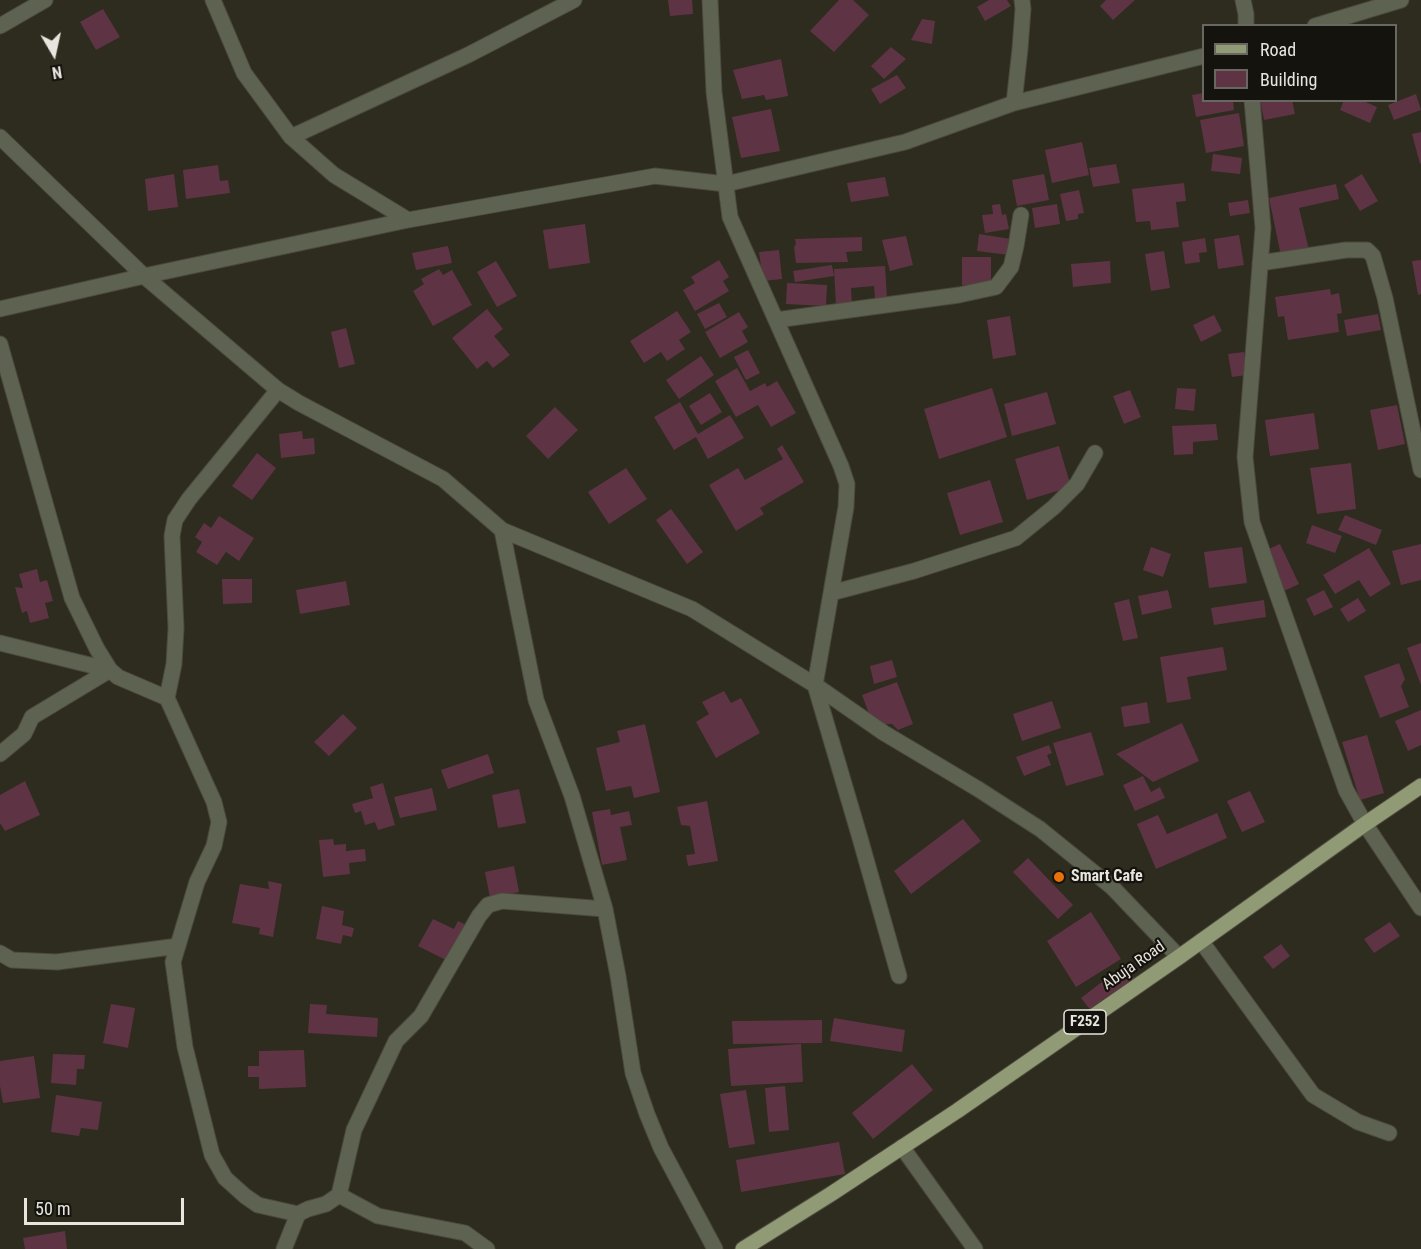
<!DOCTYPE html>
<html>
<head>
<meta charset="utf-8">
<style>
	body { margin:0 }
	#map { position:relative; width:1421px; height:1249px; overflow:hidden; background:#2e2b1f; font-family:"Roboto Condensed",sans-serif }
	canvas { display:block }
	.legend { position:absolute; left:1202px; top:24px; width:195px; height:78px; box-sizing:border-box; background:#15130e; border:2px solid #696761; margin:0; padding:8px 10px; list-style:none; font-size:18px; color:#e7e5dd }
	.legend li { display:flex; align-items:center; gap:12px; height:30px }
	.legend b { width:30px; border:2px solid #696761 }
	.north { position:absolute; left:24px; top:24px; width:60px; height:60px; -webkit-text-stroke:4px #15130e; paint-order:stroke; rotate:171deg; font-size:16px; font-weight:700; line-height:24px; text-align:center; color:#e7e5dd }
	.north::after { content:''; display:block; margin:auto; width:21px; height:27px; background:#e7e5dd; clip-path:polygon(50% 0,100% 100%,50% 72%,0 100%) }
	.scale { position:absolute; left:24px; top:1198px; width:160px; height:27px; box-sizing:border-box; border:3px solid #e7e5dd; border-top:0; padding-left:8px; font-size:18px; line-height:21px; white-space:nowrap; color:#e7e5dd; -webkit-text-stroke:4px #15130e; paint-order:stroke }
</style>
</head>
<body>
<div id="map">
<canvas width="1421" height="1249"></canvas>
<ul class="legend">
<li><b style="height:8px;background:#909a74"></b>Road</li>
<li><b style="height:16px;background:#5e3444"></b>Building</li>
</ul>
<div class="north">N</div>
<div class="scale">50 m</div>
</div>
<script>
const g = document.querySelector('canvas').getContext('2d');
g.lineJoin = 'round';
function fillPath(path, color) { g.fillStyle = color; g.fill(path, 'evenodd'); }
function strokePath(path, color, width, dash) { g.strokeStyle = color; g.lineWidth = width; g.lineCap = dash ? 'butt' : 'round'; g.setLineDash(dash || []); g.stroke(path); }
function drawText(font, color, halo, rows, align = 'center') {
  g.font = font + ' "Roboto Condensed",sans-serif'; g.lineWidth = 4.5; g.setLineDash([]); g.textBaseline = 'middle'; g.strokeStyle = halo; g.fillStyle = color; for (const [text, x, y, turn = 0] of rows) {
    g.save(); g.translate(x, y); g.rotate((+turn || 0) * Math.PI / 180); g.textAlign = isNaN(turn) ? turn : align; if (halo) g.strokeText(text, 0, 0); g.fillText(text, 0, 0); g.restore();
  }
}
const building = new Path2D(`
	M668,0H692L693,14L670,16Z
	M839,0H853L869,15L834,52L810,31Z
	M989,0H1007L1011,6L985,21L977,7Z
	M1106,0H1135L1113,20L1100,6Z
	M103,9L120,37L96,50L80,22Z
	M922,19L935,21L932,44L911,40Z
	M891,47L906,59L884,79L871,66Z
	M781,59L788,96L766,100L764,95L742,99L733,70Z
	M897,75L906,88L880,104L871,89Z
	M1204,93V100H1233L1234,110L1196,117L1192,95Z
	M1416,94L1421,110L1394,120L1388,105Z
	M1260,100H1292L1295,114L1264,120Z
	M1344,100H1361L1377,107L1370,123L1340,110Z
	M771,109L780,151L741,158L732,117Z
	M1239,113L1244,146L1206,153L1200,120Z
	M1421,132V163L1420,164L1412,134Z
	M1082,142L1089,175L1052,183L1045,150Z
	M1213,154L1242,158L1240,174L1211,171Z
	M1116,164L1120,183L1093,187L1089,168Z
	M218,165L220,181L228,180L230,193L186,199L183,170Z
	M174,174L178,207L148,211L145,179Z
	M1044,174L1049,200L1017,206L1012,180Z
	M1362,174L1378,201L1360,211L1344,185Z
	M885,177L889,196L851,202L847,183Z
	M1184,183L1186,201L1176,202L1179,227L1151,230L1150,221L1136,222L1132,189Z
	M1336,184L1339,199L1299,208L1309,250L1281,256L1269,198Z
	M1079,190L1084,213L1078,214V219L1066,221L1060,194Z
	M1248,200L1250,213L1230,216L1228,203Z
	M1000,204L1002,215L1006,214L1009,229L985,233L982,215L993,214L992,205Z
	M1057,204L1060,224L1035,228L1032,208Z
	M585,224L590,263L549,269L543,230Z
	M979,234L1011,239L1009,255L977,251Z
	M1239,235L1244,265L1218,269L1214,239Z
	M906,236L913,265L890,271L882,240Z
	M862,237V251L846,252L848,262L796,263L794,247L796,244L795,239Z
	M1205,238L1207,252L1199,253L1200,262L1185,264L1182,242Z
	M448,246L452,263L416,270L412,253Z
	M779,250L782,279L763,281L759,252Z
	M1164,251L1170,288L1151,291L1145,254Z
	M962,257H991V286L962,285Z
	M719,260L729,277L723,281L729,291L695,311L683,290L695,283L691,277Z
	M1421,260V294L1418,295L1412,261Z
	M496,261L517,296L497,307L477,272Z
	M1110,261L1111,283L1073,287L1071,264Z
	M832,265L834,276L795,282L793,271Z
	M885,266L887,298L875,299L874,286L851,288L852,304L836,305L834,269Z
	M439,269L443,275L452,270L472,305L433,326L413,291L424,284L421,279Z
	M787,283L827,285L826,306L786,304Z
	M1330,289L1331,295L1339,293L1342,313L1337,314L1339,332L1288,340L1284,316L1278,317L1275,297Z
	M719,303L727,317L705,329L697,314Z
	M487,309L503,329L494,336L510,355L493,368L487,361L477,369L452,338Z
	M677,311L691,332L679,340L685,349L667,361L661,352L644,363L630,341Z
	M739,312L748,327L742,331L748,342L720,358L705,332Z
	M1378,314L1381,330L1347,336L1344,320Z
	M1214,315L1222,331L1201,342L1193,325Z
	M1010,316L1016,355L993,359L987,320Z
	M346,328L355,364L339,368L331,332Z
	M748,350L760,373L746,380L734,357Z
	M1244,352L1247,375L1232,377L1228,354Z
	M701,356L714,375L679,399L666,380Z
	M737,368L750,391L765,383L767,387L777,381L796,413L771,427L758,405L736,417L715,381Z
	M992,388L1007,437L939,459L924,409Z
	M1177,388L1196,389L1194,411L1175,409Z
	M1130,390L1141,417L1124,424L1113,396Z
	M1047,392L1056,424L1012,436L1004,404Z
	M710,393L722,412L701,425L689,406Z
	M680,402L698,434L730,415L744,438L708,459L696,437L674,450L654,417Z
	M1397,405L1405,444L1378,450L1370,410Z
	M555,407L578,430L548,459L526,436Z
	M1314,413L1319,449L1270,456L1265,420Z
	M1216,424L1218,440L1193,442V454L1174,455L1172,426Z
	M302,431L303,439L314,438L315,454L281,458L279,434Z
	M782,445L804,482L760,508L764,514L736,531L709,485L738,468L745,480L783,459L777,449Z
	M1059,446L1071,487L1027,500L1015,459Z
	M257,453L276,468L252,500L232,486Z
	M1351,463L1356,509L1317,514L1310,468Z
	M626,468L647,499L609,524L588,492Z
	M990,480L1003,522L960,535L947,493Z
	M671,509L703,552L687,564L656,520Z
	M1345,515L1382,530L1376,545L1338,530Z
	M219,516L254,538L239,561L226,552L217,565L196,552L202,542L195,537L204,523L211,528Z
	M1312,525L1342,536L1335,553L1306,543Z
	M1280,544L1299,584L1284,591L1264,551Z
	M1421,544V580L1401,585L1392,551Z
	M1151,547L1171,554L1163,577L1143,570Z
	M1242,547L1247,583L1209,588L1204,552Z
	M1369,548L1391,584L1370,597L1359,580L1335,594L1323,575Z
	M37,569L40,582L47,580L53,601L45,603L49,618L30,623L27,611L22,613L15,587L23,588L19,574Z
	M222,579H252V603L223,604Z
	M346,581L350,605L300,614L296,590Z
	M1168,590L1172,608L1142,615L1138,596Z
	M1324,590L1333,607L1314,616L1306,599Z
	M1358,598L1366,611L1348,622L1340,609Z
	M1129,599L1138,638L1123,641L1114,603Z
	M1264,600L1266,617L1214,625L1211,608Z
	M1421,643V685L1407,648Z
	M1223,647L1227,670L1187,677L1191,699L1167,703L1160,657Z
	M892,660L897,677L874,684L870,666Z
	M1399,663L1405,679L1401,686L1409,707L1380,718L1364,676Z
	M897,682L913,724L898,730L892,724H877L871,719L862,695Z
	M724,691L731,703L741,698L760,733L716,758L696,722L709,714L702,702Z
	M1052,701L1061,728L1022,741L1013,714Z
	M1147,702L1150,723L1124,727L1121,707Z
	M1421,710V745L1408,751L1395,721Z
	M343,714L357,728L329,756L314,742Z
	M1182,723L1199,761L1153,782L1116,754Z
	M645,724L660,792L634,798L631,786L606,791L596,748L620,742L617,731Z
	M1091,732L1104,775L1066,786L1053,743Z
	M1367,735L1384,793L1360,800L1342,742Z
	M1049,745L1052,753L1047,755L1051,765L1024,776L1016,757Z
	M488,754L494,773L448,789L441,770Z
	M1143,776L1151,792L1160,787L1165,798L1135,811L1123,785Z
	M25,781L40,815L5,831L0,823V795Z
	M383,783L395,825L378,830L375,822L365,825L361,811L355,813L352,804L373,798L370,787Z
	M432,788L437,810L400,818L394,797Z
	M519,789L526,823L498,828L492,795Z
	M1250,791L1265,822L1242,832L1227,801Z
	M707,801L718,861L688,866L686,855L695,854L690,826L681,825L677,807Z
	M610,809L611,815L629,811L632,825L620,827L627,860L602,865L592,812Z
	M1217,813L1227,838L1156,869L1137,824L1158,815L1167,834Z
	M963,819L981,841L911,894L894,871Z
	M333,839L334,845L346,844V851L365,849L366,861L349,863L350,874L323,877L319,840Z
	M1028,858L1073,905L1058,919L1013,872Z
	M514,866L519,892L490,898L485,872Z
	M268,881L282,884L273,937L259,934L260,928L232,923L240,884L269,889Z
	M322,906L344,911L342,925L354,928L352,937L343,935L341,944L316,939Z
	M1091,912L1121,959L1076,987L1047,941Z
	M433,919L454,929L458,921L468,926L450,962L418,946Z
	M1390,922L1400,936L1374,953L1364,939Z
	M1281,944L1290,956L1273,969L1263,957Z
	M1124,965L1135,979L1092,1012L1081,998Z
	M111,1004L135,1008L128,1048L103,1043Z
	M310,1004L327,1005L326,1014L378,1018L377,1037L308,1033Z
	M834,1018L905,1030L902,1052L830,1041Z
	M822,1020V1043L733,1044L732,1021Z
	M801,1044L803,1082L731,1086L728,1049Z
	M304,1050L306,1087L259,1089V1077H248V1066H259V1051Z
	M53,1054L85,1055L84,1069H77L76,1085L51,1083Z
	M34,1056L40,1098L3,1103L0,1086V1061Z
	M912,1064L933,1090L873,1139L852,1113Z
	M785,1086L789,1130L769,1132L765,1088Z
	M746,1090L755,1144L729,1148L720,1094Z
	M56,1095L102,1102L98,1130L81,1128L79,1136L51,1132Z
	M839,1142L845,1174L741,1192L736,1160Z
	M65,1231L67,1249H25L23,1238Z`);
const minor = new Path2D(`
	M213,0L244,73L291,137L334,175L408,220
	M710,0L714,92L730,217L841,466L847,484L846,507L815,685L860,838L899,976
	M1243,0L1246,14V26
	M0,26L45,0
	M1315,26L1401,0
	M1252,100L1263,228L1245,457L1252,522L1346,790L1365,824L1421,908
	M1014,103L1020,49L1023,9L1022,0
	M0,137L144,276L278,390L299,403L443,479L502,530L692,609L815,685L884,733L978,789L1040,829L1113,888L1179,957
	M291,137L468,55L574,0
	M1260,263L1346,250H1367L1373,256L1385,298L1421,470
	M0,309L144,276L408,220L655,176L726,184L905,142L1014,103L1204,56
	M776,320L959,295L996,287L1011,267L1016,246L1021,215
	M0,344L72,598L97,649L110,670L118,677L167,698
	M278,390L189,499L175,520L172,536L176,628L174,664L167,698L214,802L219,822L214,846L197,882L173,962L185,1047L212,1155L225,1178L245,1196L258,1205L298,1214
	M502,530L536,700L572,796L605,909L618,976L633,1073L647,1114L661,1148L715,1249
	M831,593L914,571L1016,538L1054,507L1077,484L1095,453
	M0,643L110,670
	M0,754L24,734L32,717L110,670
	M1201,941L1313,1095L1358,1122L1389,1133
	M0,953L12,960L57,962L178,946
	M902,1147L975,1249
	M339,1195L378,1216L465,1233L487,1249
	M284,1249L298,1214L308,1209L326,1204L339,1195L354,1130L396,1041L421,1016L479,916L488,905L502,901L605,909`);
const primary = new Path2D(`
	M743,1249L831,1194L957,1111L1179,957L1365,824L1421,786`);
const markers = [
	[1059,877,6,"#e8710a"]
];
const shields = [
	[1085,1022,42]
];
const shieldNames = [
	["F252",1085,1022]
];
const poiNames = [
	["Smart Cafe",1071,877]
];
const streetNames = [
	["Abuja Road",1134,966,-35]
];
fillPath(building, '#5e3444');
strokePath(minor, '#4c493d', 17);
strokePath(primary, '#4c493d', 17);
strokePath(minor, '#5e6351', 15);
strokePath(primary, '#909a74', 15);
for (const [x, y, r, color] of markers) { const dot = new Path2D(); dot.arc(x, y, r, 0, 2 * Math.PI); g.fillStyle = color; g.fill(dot); strokePath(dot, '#15130e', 2); }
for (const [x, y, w] of shields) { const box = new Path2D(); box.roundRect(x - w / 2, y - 12, w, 24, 4.5); g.fillStyle = '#15130e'; g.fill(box); strokePath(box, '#e7e5dd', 1.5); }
drawText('bold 15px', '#e7e5dd', null, shieldNames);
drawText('bold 16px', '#e7e5dd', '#15130e', poiNames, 'left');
drawText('16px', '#e7e5dd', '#15130e', streetNames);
</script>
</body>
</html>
